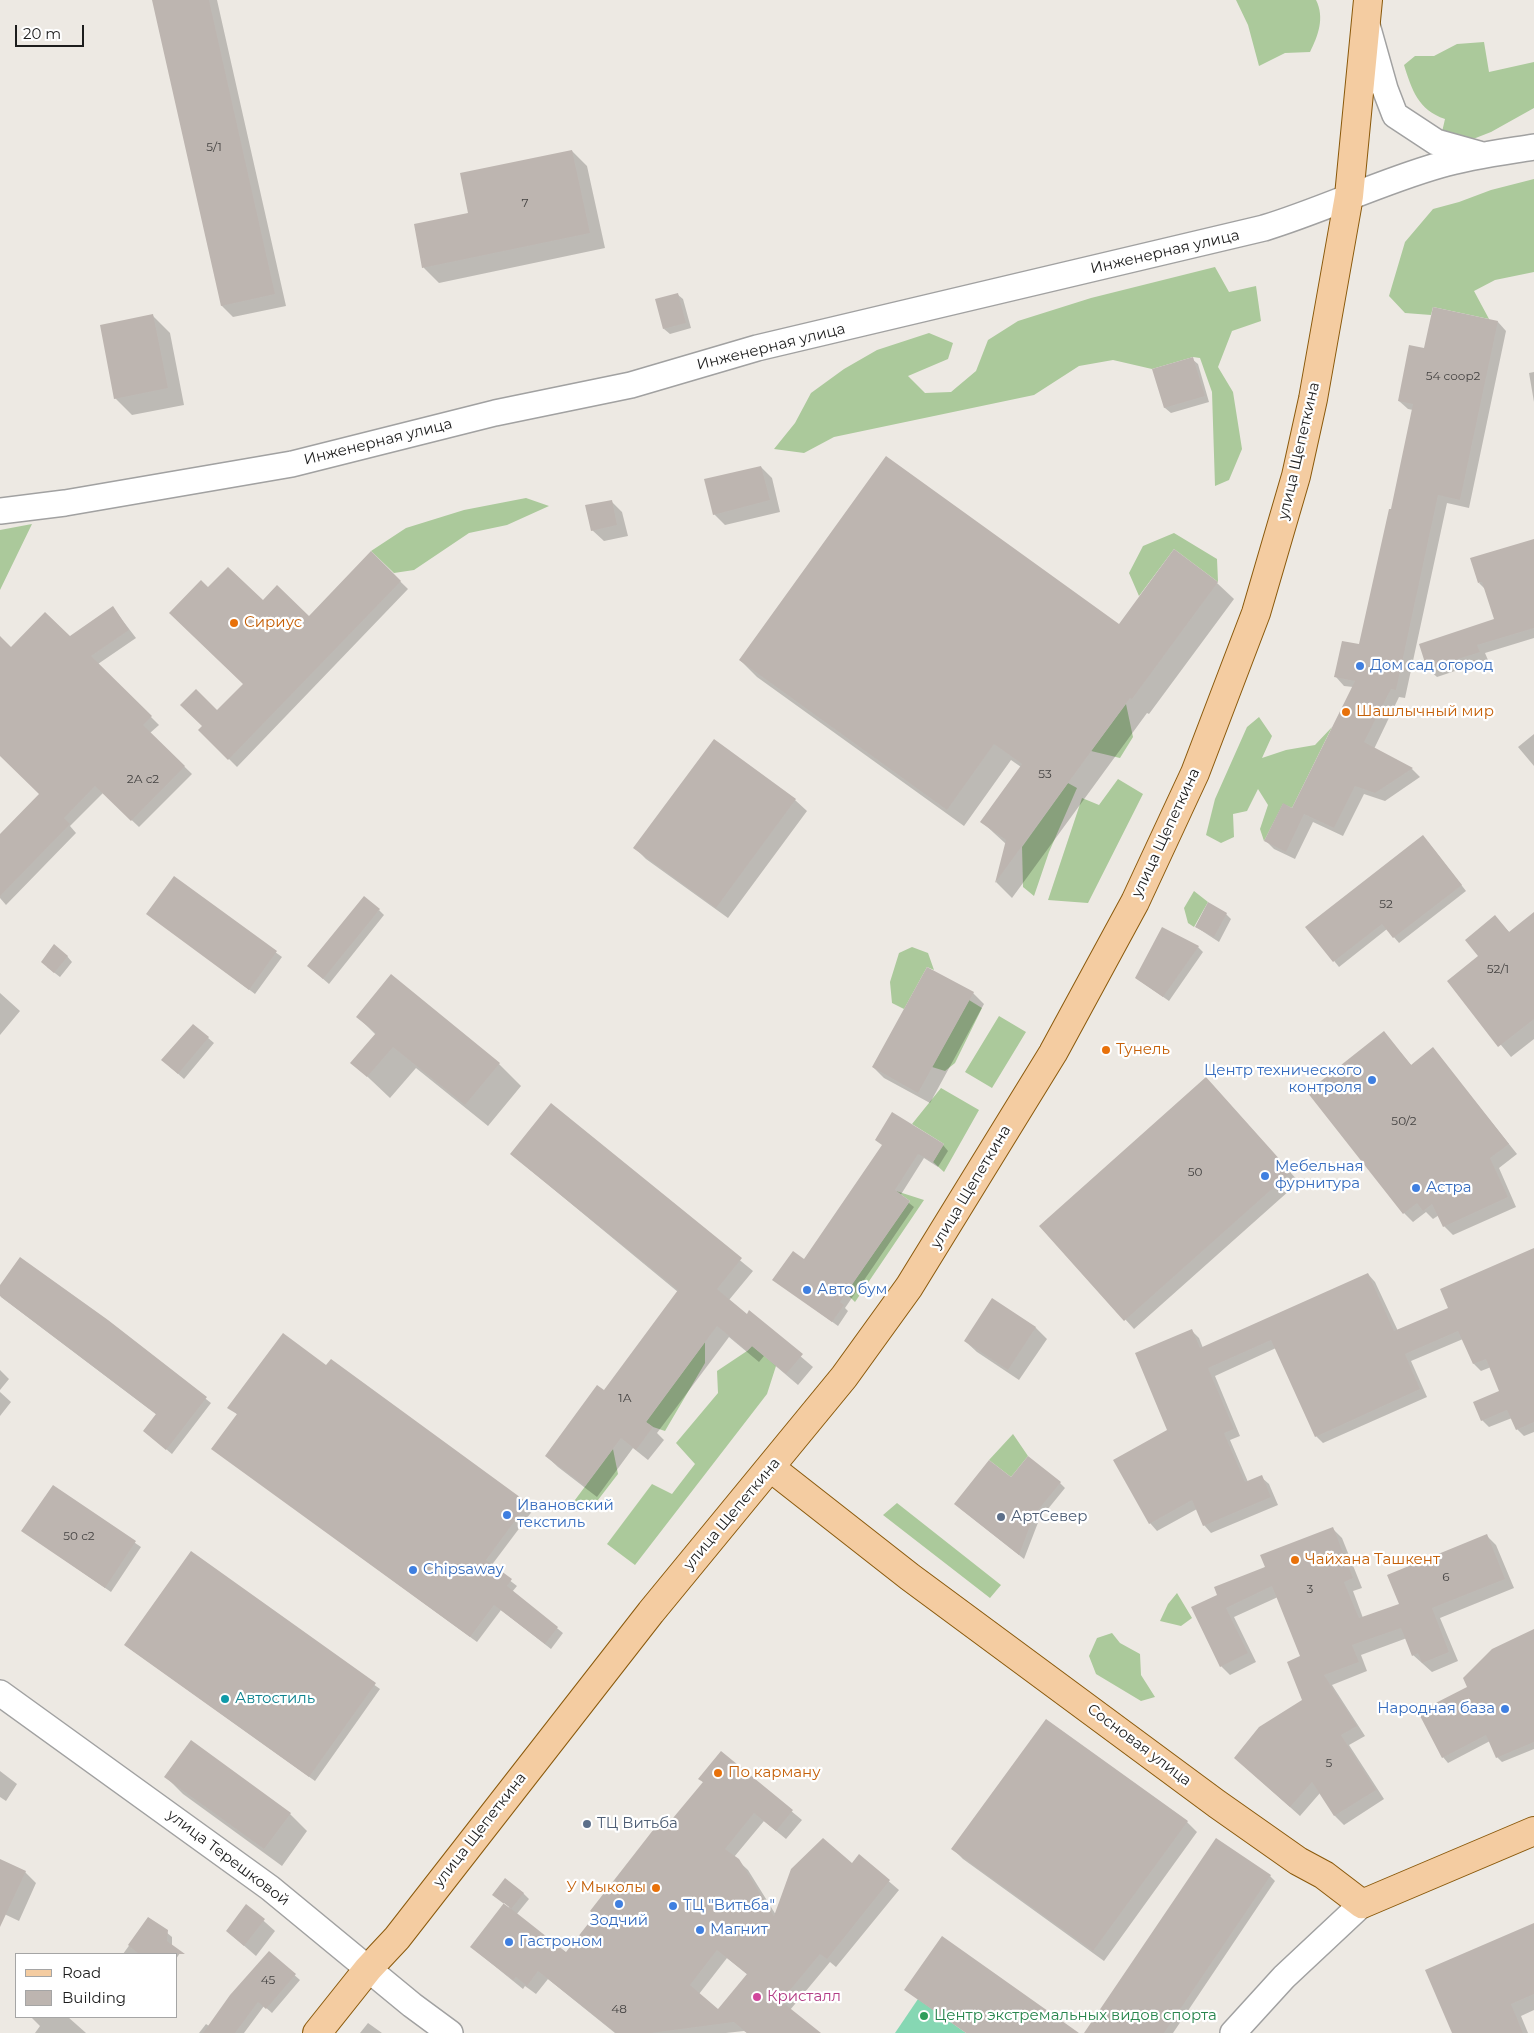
<!DOCTYPE html>
<html>
<head>
<meta charset="utf-8">
<style>
	body { margin:0 }
	#map { position:relative; width:1534px; height:2033px; overflow:hidden; background:#ede9e3; font-family:Montserrat,sans-serif }
	canvas { display:block }
	.legend { position:absolute; left:15px; top:1953px; width:162px; height:65px; box-sizing:border-box; background:#fff; border:1px solid #a5a5a5; margin:0; padding:6px 9px; list-style:none; font-size:15px; color:#1d1d1d }
	.legend li { display:flex; align-items:center; gap:10px; height:25px }
	.legend b { width:25px; border:1px solid #a5a5a5 }
	.scale { position:absolute; left:15px; top:25px; width:69px; height:22px; box-sizing:border-box; border:2px solid #1d1d1d; border-top:0; padding-left:6px; font-size:15px; line-height:18px; white-space:nowrap; color:#1d1d1d; -webkit-text-stroke:4px #fff; paint-order:stroke }
</style>
</head>
<body>
<div id="map">
<canvas width="1534" height="2033"></canvas>
<ul class="legend">
<li><b style="height:6px;background:#f4cca1"></b>Road</li>
<li><b style="height:14px;background:#bdb5b0"></b>Building</li>
</ul>
<div class="scale">20 m</div>
</div>
<script>
const g = document.querySelector('canvas').getContext('2d');
g.lineJoin = 'round';
function fillPath(path, color) { g.fillStyle = color; g.fill(path, 'evenodd'); }
function strokePath(path, color, width, dash) { g.strokeStyle = color; g.lineWidth = width; g.lineCap = dash ? 'butt' : 'round'; g.setLineDash(dash || []); g.stroke(path); }
function drawText(font, color, halo, rows, align = 'center') {
  g.font = font + ' Montserrat,sans-serif'; g.lineWidth = 4.5; g.setLineDash([]); g.textBaseline = 'middle'; g.strokeStyle = halo; g.fillStyle = color; for (const [text, x, y, turn = 0] of rows) {
    g.save(); g.translate(x, y); g.rotate((+turn || 0) * Math.PI / 180); g.textAlign = isNaN(turn) ? turn : align; if (halo) g.strokeText(text, 0, 0); g.fillText(text, 0, 0); g.restore();
  }
}
const forest = new Path2D(`
	M1236,0H1316C1325,18 1318,36 1310,52L1285,53L1259,66L1248,25Z
	M1484,42L1489,72L1534,62V108L1491,132L1468,141L1442,132L1445,119C1418,110 1412,90 1404,65L1415,56H1434L1457,44Z
	M1534,179V272L1495,280L1474,291L1489,319L1433,307L1431,315L1405,313L1389,296L1405,242L1433,209L1459,202L1491,190Z
	M1215,267L1229,292L1256,286L1261,321L1232,331L1218,367L1233,392L1242,449L1229,480L1215,486L1212,392L1200,358L1193,357L1152,369L1113,360L1079,366L1034,395L834,437L804,453L774,449L795,423L811,393L844,369L877,350L929,333L953,343L948,359L908,376L925,393L951,392L976,371L988,340L1018,321L1091,298Z
	M526,498L549,506L507,525L469,533L414,570L394,573L371,551L406,528L464,510Z
	M32,524L0,590V530Z
	M1174,533L1217,559L1218,582L1174,549L1139,596L1129,573L1143,546Z
	M1126,704L1133,737L1120,758L1091,751Z
	M1259,717L1272,736L1262,758L1286,750L1315,745L1332,727L1292,808L1283,804L1264,841L1260,829L1268,805L1258,789L1247,811L1233,814L1234,837L1221,843L1206,835L1215,799L1247,727Z
	M1118,779L1143,794L1088,903L1048,900L1082,798L1099,805Z
	M1068,783L1077,788L1049,852L1034,896L1023,887L1022,847Z
	M1194,891L1208,902L1194,927L1188,923L1184,908Z
	M912,947L928,953L934,970L927,967L904,1009L892,1003L890,982L899,953Z
	M969,1000L982,1008L955,1063L945,1071L932,1067Z
	M999,1016L1026,1032L992,1088L965,1072Z
	M941,1088L979,1110L944,1172L933,1162L944,1144L912,1124Z
	M896,1191L924,1200L855,1302L846,1293L910,1201Z
	M705,1342V1363L665,1431L653,1427L646,1422Z
	M752,1346L776,1366L767,1394L635,1565L607,1544L652,1484L672,1494L695,1464L676,1443L718,1393L717,1371L747,1351Z
	M1013,1434L1028,1456L1011,1477L989,1460Z
	M613,1449L618,1474L591,1509L572,1504Z
	M897,1503L1001,1585L990,1598L883,1515Z
	M1177,1593L1192,1618L1181,1626L1160,1621L1168,1604Z
	M1112,1633L1120,1643L1140,1654L1141,1675L1155,1697L1141,1701L1096,1674L1089,1656L1097,1638Z`);
const pitch = new Path2D(`
	M918,1999L966,2033H895Z`);
const shadow = new Path2D(`
	M153,0H217L286,306L233,317L222,306Z
	M572,151L587,166L605,248L439,283L424,268L415,225L470,214Z
	M677,294L683,299L691,328L670,334L664,329Z
	M153,316L170,333L184,405L132,415L115,398Z
	M1498,322L1506,331L1469,508L1447,503L1405,698L1399,697L1374,749L1412,769L1420,777L1385,801L1364,794L1343,836L1313,822L1295,859L1274,849L1266,841L1293,810L1353,687L1344,686L1336,677L1360,646L1392,511L1413,410L1408,409L1399,401L1425,349Z
	M1192,359L1198,364L1209,402L1171,413L1165,408L1154,370Z
	M1534,372V402L1529,373Z
	M761,467L772,478L780,512L725,525L714,514Z
	M611,501L622,512L628,536L604,541L592,530Z
	M1534,540V638L1485,653L1488,660L1437,677L1428,669L1495,620L1486,590L1479,583Z
	M371,553L408,589L237,767L200,730L245,684L208,589L263,602L309,618Z
	M1217,583L1234,599L1149,714L1147,713L1012,898L996,882L1006,844L982,822L1021,767L1011,760L964,826L757,677L740,660L1119,625Z
	M113,608L136,638L98,664L159,725L150,733L192,774L139,827L103,793L70,826L76,833L6,905L0,898V835L40,794L0,755V652L70,638Z
	M1534,734V766L1518,747Z
	M714,740L795,800L807,811L728,918L646,859L635,848Z
	M1428,842L1466,891L1399,943L1387,929L1339,967L1307,927Z
	M174,878L282,957L255,994L148,914Z
	M379,910L384,915L329,984L314,971Z
	M1226,914L1231,919L1219,942L1196,927Z
	M1534,914V1039L1511,1057L1448,981L1480,957L1495,917L1510,933Z
	M1198,947L1203,952L1169,1001L1136,978Z
	M67,956L72,962L60,977L47,967Z
	M0,993L20,1011L0,1035Z
	M973,993L984,1004L930,1103L884,1078L873,1067Z
	M358,1017L499,1064L521,1086L488,1126L416,1068L390,1098L352,1062L376,1035Z
	M193,1025L214,1043L184,1079L168,1065Z
	M1384,1033L1412,1066L1433,1049L1517,1154L1499,1168L1516,1207L1453,1235L1444,1226L1439,1215L1433,1219L1426,1212L1413,1222L1404,1213Z
	M1215,1088L1299,1182L1134,1329L1041,1226Z
	M551,1105L753,1271L729,1300L747,1315L749,1312L813,1367L798,1385L764,1356L759,1362L729,1337L657,1433L664,1440L648,1460L633,1448L597,1497L558,1467L546,1456L604,1391L678,1292L511,1154Z
	M943,1145L948,1151L938,1167L924,1158L900,1196L914,1207L845,1308L848,1311L838,1326L774,1280L804,1260L883,1146Z
	M1534,1253V1432L1524,1436L1517,1429L1512,1418L1489,1427L1482,1420L1501,1392L1491,1367L1481,1371L1474,1364L1463,1339L1411,1361L1427,1397L1323,1443L1316,1436L1276,1348L1215,1376L1240,1436L1230,1440L1248,1482L1261,1477L1269,1484L1278,1505L1211,1533L1204,1525L1197,1509L1157,1531L1150,1523L1192,1331L1199,1338L1203,1348L1368,1274L1375,1282L1398,1331L1450,1309Z
	M0,1287L107,1321L211,1403L172,1454L144,1431L157,1415L1,1297Z
	M993,1300L1036,1328L1047,1339L1019,1380L977,1352L965,1341Z
	M331,1360L533,1510L491,1566L517,1586L512,1592L563,1633L551,1649L501,1610L477,1642L213,1449L238,1415L229,1407L327,1367Z
	M0,1370L9,1379L0,1390Z
	M0,1392L11,1402L0,1416Z
	M1011,1479L1060,1483L1065,1488L1039,1520L1024,1559L961,1509Z
	M53,1487L141,1547L111,1592L23,1531Z
	M1332,1528L1342,1538L1362,1588L1353,1591L1363,1618L1401,1605L1487,1536L1496,1545L1514,1588L1440,1618L1458,1661L1432,1672L1413,1655L1407,1638L1361,1655L1367,1671L1332,1685L1365,1736L1349,1745L1384,1799L1344,1825L1335,1816L1320,1793L1300,1816L1235,1758L1304,1700L1302,1657L1278,1597L1234,1617L1256,1662L1230,1675L1221,1666L1218,1595Z
	M191,1553L380,1689L315,1781L125,1645Z
	M1534,1631V1749L1502,1762L1497,1757L1490,1741L1448,1763L1443,1757L1468,1687Z
	M721,1753L802,1820L786,1839L764,1821L734,1857L748,1870L776,1915L853,1864L859,1856L899,1890L836,1967L830,1962L790,2010L819,2033H747L744,2031L726,2033H615L548,1979L536,1994L525,1986L523,1989L471,1947L523,1893L529,1899L516,1915L567,1954L704,1783L700,1779ZM727,1958L748,1975L718,2011L699,1994Z
	M0,1771L17,1784L6,1801L0,1797Z
	M166,1777L290,1814L307,1831L282,1866L183,1794Z
	M1187,1822L1197,1832L1104,1961L963,1859L953,1849Z
	M0,1861L25,1872L36,1883L19,1921L0,1912Z
	M1270,1876L1275,1881L1173,2033H1086Z
	M247,1906L275,1931L256,1956L227,1931Z
	M149,1918L172,1937V1946L180,1953L176,1959V1954H123Z
	M1534,1924V2010L1521,2016L1528,2033H1454Z
	M269,1953L300,1980L272,2013L264,2006L244,2033H199L206,2024L209,2026Z
	M31,2017H68L86,2033H35L40,2026Z
	M368,2023L382,2033H360Z`);
const building = new Path2D(`
	M152,0H209L275,294L221,306Z
	M572,150L590,233L422,268L414,224L468,213L460,173Z
	M678,293L686,323L663,329L655,299Z
	M1433,307L1498,321L1460,500L1438,495L1396,690L1391,689L1364,742L1413,768L1375,793L1355,786L1334,828L1304,814L1286,852L1264,841L1283,803L1292,808L1355,681L1334,677L1342,641L1359,644L1389,509H1391L1413,404L1398,401L1409,345L1424,348Z
	M153,314L168,388L114,399L100,325Z
	M1193,357L1205,396L1164,408L1152,369Z
	M886,456L1119,624L1174,549L1218,582L1132,699L1130,698L995,883L1006,840L980,822L1022,764L994,744L947,810L739,660Z
	M761,466L770,500L713,515L704,479Z
	M612,500L617,525L591,531L585,505Z
	M1534,539V628L1477,645L1480,652L1427,669L1419,644L1494,619L1482,582L1478,583L1470,558Z
	M371,551L401,581L228,760L198,730L202,726L180,705L196,689L217,710L243,684L169,613L201,580L208,587L228,567L263,600L277,585L309,616Z
	M113,606L129,630L91,656L152,716L143,725L185,766L131,821L95,786L64,818L70,824L0,896V834L39,794L0,756V636L11,647L45,612L70,636Z
	M714,739L796,799L716,908L633,848Z
	M1423,835L1462,885L1393,938L1382,924L1333,962L1305,927Z
	M174,876L277,951L249,990L146,914Z
	M364,896L380,909L323,979L307,966Z
	M1208,902L1227,913L1214,937L1195,927Z
	M1534,912V1019L1498,1047L1447,981L1478,956L1465,940L1495,915L1509,932Z
	M1162,927L1199,946L1163,997L1135,978Z
	M54,944L68,956L54,973L41,962Z
	M927,967L974,992L918,1093L872,1067Z
	M391,974L500,1063L465,1105L393,1047L367,1077L350,1063L376,1033L356,1017Z
	M193,1024L209,1037L178,1074L161,1060Z
	M1384,1031L1411,1065L1433,1047L1509,1144L1490,1158L1508,1197L1443,1227L1432,1204L1423,1211L1417,1203L1403,1214L1307,1092Z
	M1206,1077L1291,1172L1124,1321L1039,1226Z
	M551,1103L742,1258L717,1289L747,1314L749,1310L803,1354L786,1374L752,1346L747,1351L717,1326L646,1422L653,1427L636,1450L621,1438L585,1486L545,1456L597,1385L604,1390L678,1290L510,1154Z
	M892,1112L944,1144L933,1162L918,1154L895,1190L910,1201L842,1299L840,1302L844,1305L832,1322L772,1280L793,1251L804,1259L882,1145L875,1140Z
	M1534,1248V1422L1516,1430L1507,1410L1481,1421L1473,1402L1499,1391L1486,1359L1473,1364L1458,1331L1405,1354L1420,1389L1315,1437L1271,1340L1208,1368L1234,1429L1224,1433L1245,1482L1262,1475L1271,1497L1203,1526L1192,1500L1149,1524L1113,1460L1167,1430L1135,1353L1192,1329L1200,1348L1368,1273L1394,1331L1448,1308L1440,1289Z
	M20,1257L108,1320L207,1397L166,1450L143,1431L156,1414L0,1296V1285Z
	M992,1298L1036,1327L1008,1370L964,1341Z
	M283,1333L326,1365L331,1359L528,1503L486,1560L512,1579L507,1586L558,1627L545,1644L494,1605L470,1637L211,1449L237,1414L227,1408Z
	M1028,1456L1061,1482L1034,1515L1019,1555L954,1504L989,1460L1011,1477Z
	M53,1485L136,1541L105,1588L21,1531Z
	M1333,1527L1353,1578L1344,1582L1359,1618L1399,1604L1387,1575L1487,1534L1505,1579L1432,1608L1449,1652L1422,1663L1418,1653L1412,1656L1401,1628L1352,1645L1359,1662L1324,1675L1357,1726L1341,1735L1376,1790L1334,1816L1312,1782L1290,1807L1234,1758L1259,1727L1302,1700L1287,1662L1300,1656L1272,1586L1226,1608L1248,1653L1220,1667L1191,1607L1217,1595L1214,1587L1265,1567L1260,1555Z
	M191,1551L376,1683L309,1777L124,1645Z
	M1534,1629V1742L1496,1758L1486,1735L1442,1758L1418,1712L1467,1687L1463,1678L1492,1649Z
	M1046,1719L1188,1821L1093,1951L951,1849Z
	M191,1740L291,1813L264,1849L164,1777Z
	M721,1751L793,1810L776,1831L754,1813L725,1849L739,1859L774,1916L791,1869L823,1838L852,1863L859,1854L890,1880L827,1959L820,1954L781,2001L821,2033H747L734,2022L651,2033H616L538,1971L527,1986L516,1977L513,1980L470,1947L504,1903L566,1952L595,1915L590,1911L657,1825L663,1830L703,1782L698,1779ZM717,1950L747,1974L718,2009L690,1985Z
	M1216,1838L1271,1875L1164,2033H1084Z
	M0,1859L26,1871L0,1927Z
	M505,1878L524,1893L511,1909L492,1895Z
	M246,1904L265,1919L244,1946L226,1931Z
	M148,1917L168,1930L167,1941L185,1954H139L128,1945Z
	M1534,1923V1994L1511,2004L1523,2033H1452L1425,1970Z
	M942,1936L1079,2033H966L904,1990Z
	M269,1951L296,1974L266,2009L258,2002L235,2033H203L230,1995Z`);
const minor = new Path2D(`
	M1367,25L1385,89L1395,115L1436,142L1479,154
	M0,511L65,503L292,464L495,413L631,385L757,348L1264,228C1323,210 1380,182 1440,165C1470,156 1503,152 1534,147
	M0,1693L270,1888L412,2005L450,2033
	M1233,2033L1284,1977L1362,1904`);
const major = new Path2D(`
	M771,1468L910,1577L1217,1804L1298,1861L1324,1875L1362,1904L1534,1831
	M317,2033L368,1969L397,1938L651,1612L844,1377L909,1287L1053,1053L1135,902L1195,773L1256,613L1296,476L1313,399L1349,196L1368,0`);
const markers = [
	[234,623,5,"#e8710a"],
	[1360,666,5,"#3f7fe0"],
	[1346,712,5,"#e8710a"],
	[1106,1050,5,"#e8710a"],
	[1372,1080,5,"#3f7fe0"],
	[1265,1176,5,"#3f7fe0"],
	[1416,1188,5,"#3f7fe0"],
	[807,1290,5,"#3f7fe0"],
	[507,1515,5,"#3f7fe0"],
	[1001,1517,5,"#5c6f8a"],
	[1295,1560,5,"#e8710a"],
	[413,1570,5,"#3f7fe0"],
	[225,1699,5,"#0f9aa8"],
	[1505,1709,5,"#3f7fe0"],
	[718,1773,5,"#e8710a"],
	[587,1824,5,"#5c6f8a"],
	[656,1888,5,"#e8710a"],
	[619,1904,5,"#3f7fe0"],
	[673,1906,5,"#3f7fe0"],
	[700,1930,5,"#3f7fe0"],
	[509,1942,5,"#3f7fe0"],
	[757,1997,5,"#d1479c"],
	[924,2016,5,"#2e9e5b"]
];
const numberNames = [
	["5/1",214,147],
	["7",525,203],
	["54 соор2",1453,376],
	["53",1045,774],
	["2А с2",143,779],
	["52",1386,904],
	["52/1",1498,969],
	["50/2",1404,1121],
	["50",1195,1172],
	["1А",625,1398],
	["50 с2",79,1536],
	["6",1446,1577],
	["3",1310,1589],
	["5",1329,1763],
	["45",268,1980],
	["48",619,2009]
];
const streetNames = [
	["Инженерная улица",1165,252,-13],
	["Инженерная улица",771,347,-14],
	["Инженерная улица",378,442,-14],
	["улица Щепеткина",1299,451,-77],
	["улица Щепеткина",1166,833,-65],
	["улица Щепеткина",971,1187,-59],
	["улица Щепеткина",732,1514,-50],
	["Сосновая улица",1139,1745,37],
	["улица Щепеткина",480,1830,-52],
	["улица Терешковой",228,1858,37]
];
const foodNames = [
	["Сириус",244,623],
	["Шашлычный мир",1356,712],
	["Тунель",1116,1050],
	["Чайхана Ташкент",1305,1560],
	["По карману",728,1773],
	["У Мыколы",646,1888,"right"]
];
const shopNames = [
	["Дом сад огород",1370,666],
	["Центр технического",1362,1071,"right"],
	["контроля",1362,1088,"right"],
	["Мебельная",1275,1167],
	["фурнитура",1275,1184],
	["Астра",1426,1188],
	["Авто бум",817,1290],
	["Ивановский",517,1506],
	["текстиль",517,1523],
	["Chipsaway",423,1570],
	["Народная база",1495,1709,"right"],
	["ТЦ \"Витьба\"",683,1906],
	["Зодчий",619,1921,"center"],
	["Магнит",710,1930],
	["Гастроном",519,1942]
];
const serviceNames = [
	["АртСевер",1011,1517],
	["ТЦ Витьба",597,1824]
];
const cultureNames = [
	["Автостиль",235,1699]
];
const hotelNames = [
	["Кристалл",767,1997]
];
const leisureNames = [
	["Центр экстремальных видов спорта",934,2016]
];
fillPath(forest, '#abc99b');
fillPath(pitch, '#86d7b3');
fillPath(shadow, '#0003');
fillPath(building, '#bdb5b0');
strokePath(minor, '#a1a1a1', 28);
strokePath(major, '#8a590b', 30);
strokePath(minor, '#fff', 25);
strokePath(major, '#f4cca1', 28);
for (const [x, y, r, color] of markers) { const dot = new Path2D(); dot.arc(x, y, r, 0, 2 * Math.PI); g.fillStyle = color; g.fill(dot); strokePath(dot, '#fff', 2); }
drawText('12px', '#454342', null, numberNames);
drawText('15px', '#1d1d1d', '#fff', streetNames);
drawText('15px', '#c56008', '#fff', foodNames, 'left');
drawText('15px', '#366cbe', '#fff', shopNames, 'left');
drawText('15px', '#4e5e75', '#fff', serviceNames, 'left');
drawText('15px', '#0d838f', '#fff', cultureNames, 'left');
drawText('15px', '#b23c85', '#fff', hotelNames, 'left');
drawText('15px', '#27864d', '#fff', leisureNames, 'left');
</script>
</body>
</html>
